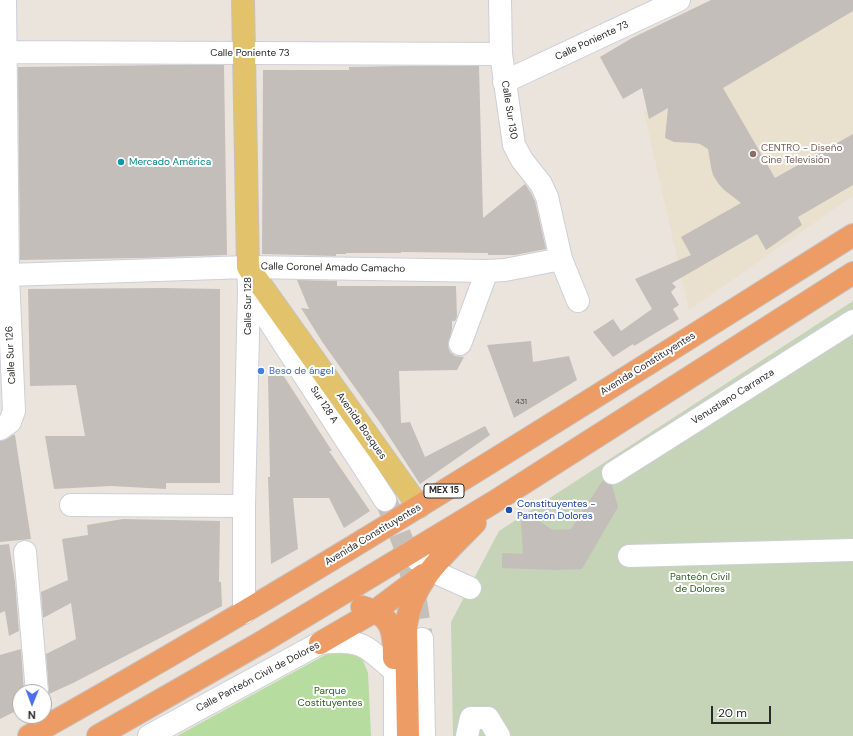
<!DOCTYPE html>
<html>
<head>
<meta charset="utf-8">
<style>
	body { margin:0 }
	#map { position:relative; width:853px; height:736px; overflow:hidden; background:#ebe4dd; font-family:"DM Sans",sans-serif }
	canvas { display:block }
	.north { position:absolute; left:12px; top:684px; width:40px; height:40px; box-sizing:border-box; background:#fff; border:1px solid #aaa; border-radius:50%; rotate:181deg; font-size:11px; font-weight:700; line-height:16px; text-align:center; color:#2a2a2a }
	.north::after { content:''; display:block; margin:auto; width:14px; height:18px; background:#4d6fe7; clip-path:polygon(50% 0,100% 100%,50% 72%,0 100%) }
	.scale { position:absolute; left:711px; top:706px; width:60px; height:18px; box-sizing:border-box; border:2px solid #2a2a2a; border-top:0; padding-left:5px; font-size:12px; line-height:14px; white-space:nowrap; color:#2a2a2a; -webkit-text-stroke:3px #fff; paint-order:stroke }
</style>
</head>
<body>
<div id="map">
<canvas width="853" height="736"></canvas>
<div class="north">N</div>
<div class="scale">20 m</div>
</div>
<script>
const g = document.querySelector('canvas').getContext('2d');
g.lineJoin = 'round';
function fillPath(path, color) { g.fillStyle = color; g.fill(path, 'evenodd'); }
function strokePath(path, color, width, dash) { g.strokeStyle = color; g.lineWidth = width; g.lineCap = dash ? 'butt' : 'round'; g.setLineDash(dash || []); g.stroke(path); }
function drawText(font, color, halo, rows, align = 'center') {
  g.font = font + ' "DM Sans",sans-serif'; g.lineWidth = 4; g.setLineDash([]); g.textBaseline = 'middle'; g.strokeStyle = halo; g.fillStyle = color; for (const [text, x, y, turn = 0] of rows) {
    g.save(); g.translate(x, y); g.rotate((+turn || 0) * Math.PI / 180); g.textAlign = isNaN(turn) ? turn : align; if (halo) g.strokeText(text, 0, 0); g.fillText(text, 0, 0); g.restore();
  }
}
const education = new Path2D(`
	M828,0H853V196L689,310L644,112Z`);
const green = new Path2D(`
	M338,648L361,656L368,673L371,736H177Z`);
const cemetery = new Path2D(`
	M853,301V736H453L451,622L499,531Z`);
const building = new Path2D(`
	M711,0H853V11L723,88L775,178L853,134V185L798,217L802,225L766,250L757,234L672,283L676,287L671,292L679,305L673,309L679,319L634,346L633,344L613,357L593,332L613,319L621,331L652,309L635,279L691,255L681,237L741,203L723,189L718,183L713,175L711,167L708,149L700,144L694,143L674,142L665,138L668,108L649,119L642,88L623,99L600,57L632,38Z
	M170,65H224L227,255L141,258L20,260L18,67Z
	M403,66H479L483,218L525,184L530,191L535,201L546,249L515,255H488V253L401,252V253H346V254H336V256L262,254L263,70H349V67Z
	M297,280L337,281V286H456L457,317L455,321H452V329L448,346L450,352L455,356L464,357L457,370L399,371L401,423L410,422L425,457L485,426L490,435L420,484L381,424L323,343L301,308L309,309Z
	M164,288L220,289V483H166V489L111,486L54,489L45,436H85L76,385L30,386L28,289Z
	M531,341L533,362L569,356L577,380L514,418L487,345Z
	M283,375L332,451H329L370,511L344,528L329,498H293L298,549L271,564L268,477H270L268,376Z
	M13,435H15L31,539L0,542V441L7,439Z
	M603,480L607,484L612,485L618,507L582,569L556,570L502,568V553L523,554L521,521L534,518L553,530L571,529Z
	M123,519L220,521L219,582H221L222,606L73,683L49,694L46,654L76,639L71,603L43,618L41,592L68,580L62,539L88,535L87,525Z
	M9,544L15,582L19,631L9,636L5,611L0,613V545Z
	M21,649L24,692H20V709L0,719V655Z`);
const minorTunnel = new Path2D(`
	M387,503L403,542L413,582L422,639`);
const minor = new Path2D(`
	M500,0L501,54L514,145L522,160L541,184L547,197L561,259L578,301
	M0,52L501,54
	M504,82L679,0
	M8,275L248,267L487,271L505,270L561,259
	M249,290L385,500
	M460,344L487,271
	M0,429L10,422L14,411L8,275L5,0
	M613,473L853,321
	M71,505L244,506
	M25,552L37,692
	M410,553L430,570L470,588
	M629,556L853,550
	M244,613V506L249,290L248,267
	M422,639L424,736
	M149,736L320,643C332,642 345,640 357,644C370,647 384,663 395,671V736
	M467,736L471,718H488L499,736`);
const major = new Path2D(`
	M243,0L248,267L419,507`);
const highway = new Path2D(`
	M362,607C392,615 394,629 394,658
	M320,643L375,611L423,575
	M29,736C310,579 581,406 853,235
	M98,736L262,642L494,502L853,273
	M408,736L406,626C412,581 445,554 475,523`);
const markers = [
	[753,154,4,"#8d6e63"],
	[121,162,4,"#0f9aa8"],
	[261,371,4,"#3f7fe0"],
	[509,510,4,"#1a4fb4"]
];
const numberNames = [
	["431",521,402]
];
const shields = [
	[444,491,40]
];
const shieldNames = [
	["MEX 15",444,491]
];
const streetNames = [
	["Calle Poniente 73",592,41,-25],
	["Calle Poniente 73",250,53],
	["Calle Sur 130",509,110,81],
	["Calle Coronel Amado Camacho",333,268,1],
	["Calle Sur 128",248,306,-90],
	["Calle Sur 126",11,355,-93],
	["Avenida Constituyentes",648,364,-32],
	["Venustiano Carranza",733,397,-32],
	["Sur 128 A",324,405,57],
	["Avenida Bosques",361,426,55],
	["Avenida Constituyentes",373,535,-31],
	["Calle Panteón Civil de Dolores",258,677,-28]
];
const educationNames = [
	["CENTRO - Diseño",761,148],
	["Cine Televisión",761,160]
];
const cultureNames = [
	["Mercado América",129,162]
];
const shopNames = [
	["Beso de ángel",269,371]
];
const transitNames = [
	["Constituyentes -",517,504],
	["Panteón Dolores",517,516]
];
const parkNames = [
	["Panteón Civil",700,577],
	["de Dolores",700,589],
	["Parque",330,691],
	["Costituyentes",330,703]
];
fillPath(education, '#eae0ce');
fillPath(green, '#b6dc9f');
fillPath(cemetery, '#c5d3b6');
fillPath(building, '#c3beba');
strokePath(minorTunnel, '#c4bfb9', 22, [22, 11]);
strokePath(minor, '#cccfda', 24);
strokePath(major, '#c3c3c3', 24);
strokePath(highway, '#c3c3c3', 24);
strokePath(minor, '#fff', 22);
strokePath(major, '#e2c26b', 22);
strokePath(highway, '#ee9c65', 22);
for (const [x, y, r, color] of markers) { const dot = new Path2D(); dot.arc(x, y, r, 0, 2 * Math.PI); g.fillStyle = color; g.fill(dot); strokePath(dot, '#fff', 1.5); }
drawText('8px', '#504f4e', null, numberNames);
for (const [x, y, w] of shields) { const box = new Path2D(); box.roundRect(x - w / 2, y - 7, w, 14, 3); g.fillStyle = '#fff'; g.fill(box); strokePath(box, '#2a2a2a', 1); }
drawText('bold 9px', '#2a2a2a', null, shieldNames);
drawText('10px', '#2a2a2a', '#fff', streetNames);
drawText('10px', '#785e54', '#fff', educationNames, 'left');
drawText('10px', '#0d838f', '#fff', cultureNames, 'left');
drawText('10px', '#366cbe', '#fff', shopNames, 'left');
drawText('10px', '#164399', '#fff', transitNames, 'left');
drawText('10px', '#306021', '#fff', parkNames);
</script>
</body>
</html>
